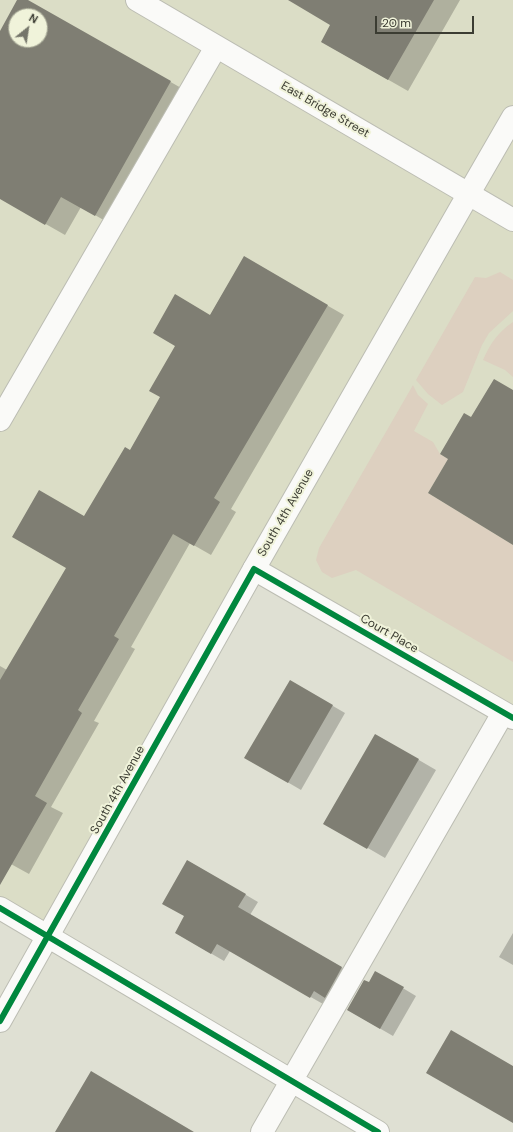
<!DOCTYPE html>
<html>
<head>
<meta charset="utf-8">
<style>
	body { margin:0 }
	#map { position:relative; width:513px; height:1132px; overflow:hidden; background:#dfe0d3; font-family:"DM Sans",sans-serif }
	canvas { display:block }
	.north { position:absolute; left:8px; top:8px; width:40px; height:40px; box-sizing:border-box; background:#f0f3da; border:1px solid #a8aa97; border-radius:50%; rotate:30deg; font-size:11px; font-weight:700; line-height:16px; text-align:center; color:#3b3c32 }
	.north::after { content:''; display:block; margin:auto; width:14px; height:18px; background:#74756a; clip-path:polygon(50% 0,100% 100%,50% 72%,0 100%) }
	.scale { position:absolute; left:375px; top:16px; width:99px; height:18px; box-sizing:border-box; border:2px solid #3b3c32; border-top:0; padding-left:5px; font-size:12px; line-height:14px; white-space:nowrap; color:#3b3c32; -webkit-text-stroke:3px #f0f3da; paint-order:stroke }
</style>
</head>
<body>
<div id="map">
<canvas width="513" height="1132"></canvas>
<div class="north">N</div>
<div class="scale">20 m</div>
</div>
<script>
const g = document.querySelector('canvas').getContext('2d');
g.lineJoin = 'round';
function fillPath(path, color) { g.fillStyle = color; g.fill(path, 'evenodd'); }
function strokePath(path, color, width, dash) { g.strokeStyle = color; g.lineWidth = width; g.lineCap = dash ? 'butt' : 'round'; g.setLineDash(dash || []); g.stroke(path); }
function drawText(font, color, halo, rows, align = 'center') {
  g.font = font + ' "DM Sans",sans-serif'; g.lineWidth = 4; g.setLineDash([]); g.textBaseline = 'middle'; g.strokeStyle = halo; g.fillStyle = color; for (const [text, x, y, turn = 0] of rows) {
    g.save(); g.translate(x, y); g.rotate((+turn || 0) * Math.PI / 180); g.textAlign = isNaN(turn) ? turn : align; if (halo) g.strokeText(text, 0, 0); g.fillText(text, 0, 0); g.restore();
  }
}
const built = new Path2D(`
	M0,0H513V718L255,569L48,936L0,908ZM16,16H40V40H16Z`);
const green = new Path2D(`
	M500,272L513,280V311L489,333L482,345L463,392L442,405L428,394L416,380L475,277L486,278Z
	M513,322V377L505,370L483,360C490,344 498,332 513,322Z
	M413,385L418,395L428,404L414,431L433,442L440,454L448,459L428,493L513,545V662L356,570L332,578L322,572L316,560L319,548Z`);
const shadow = new Path2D(`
	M19,0H26L190,93L114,226L81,207L65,235L0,198V33ZM16,16H40V40H16Z
	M290,0H460L408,91L322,42L332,24Z
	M244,258L344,315L231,509L236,512L211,555L190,543L131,647L135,649L94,721L99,723L51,807L63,813L29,874L0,858V666L7,670L68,567L85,518L130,451Z
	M290,681L345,713L301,790L246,758Z
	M376,735L436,770L385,858L325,823Z
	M188,861L258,902L250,915L355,975L323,1004L230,951L224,961L176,933L186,916Z
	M513,933V965L499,957Z
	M376,972L416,996L393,1036L348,1010L369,984Z`);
const building = new Path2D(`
	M17,0H28L171,81L95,216L61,197L45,225L0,199V31ZM16,16H40V40H16Z
	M288,0H434L388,80L321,42L330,25Z
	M244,256L328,305L214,498L220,502L194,546L173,534L114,636L119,639L78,710L82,713L35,796L47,803L0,885V680L66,568L12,537L39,490L84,516L125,447L130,450L160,397L149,391L175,346L153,333L175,294L210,315Z
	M494,379L513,390V545L428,493L448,459L440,454L464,413L471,417Z
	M290,680L333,705L288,783L244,758Z
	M375,734L419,759L367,849L323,824Z
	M187,860L246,894L238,907L342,967L325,998L314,991L310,998L217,944L211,954L175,933L184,916L162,904Z
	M375,971L404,987L380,1029L347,1010L364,980L369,982Z
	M451,1030L513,1066V1123L426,1073Z
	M91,1071L194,1132H55Z`);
const minor = new Path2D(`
	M468,195L513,117
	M0,420L216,47
	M254,569L513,718
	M0,908L378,1132
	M262,1132L503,713`);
const major = new Path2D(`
	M137,0L513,220
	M0,1021L254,569L468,195`);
const cycleway = new Path2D(`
	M0,908L378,1132
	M0,1021L254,569L513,718`);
const streetNames = [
	["East Bridge Street",325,110,30],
	["South 4th Avenue",286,513,-60],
	["Court Place",389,634,30],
	["South 4th Avenue",118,790,-61]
];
fillPath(built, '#dbddc6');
fillPath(green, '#ddd0c0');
fillPath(shadow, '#0003');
fillPath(building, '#7f7e73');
strokePath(minor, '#bcbdb3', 24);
strokePath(major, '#bcbdb3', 24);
strokePath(minor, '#fafaf8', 22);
strokePath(major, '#fafaf8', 22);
strokePath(cycleway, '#00873e', 6);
drawText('12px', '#3b3c32', '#f0f3da', streetNames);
</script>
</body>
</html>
